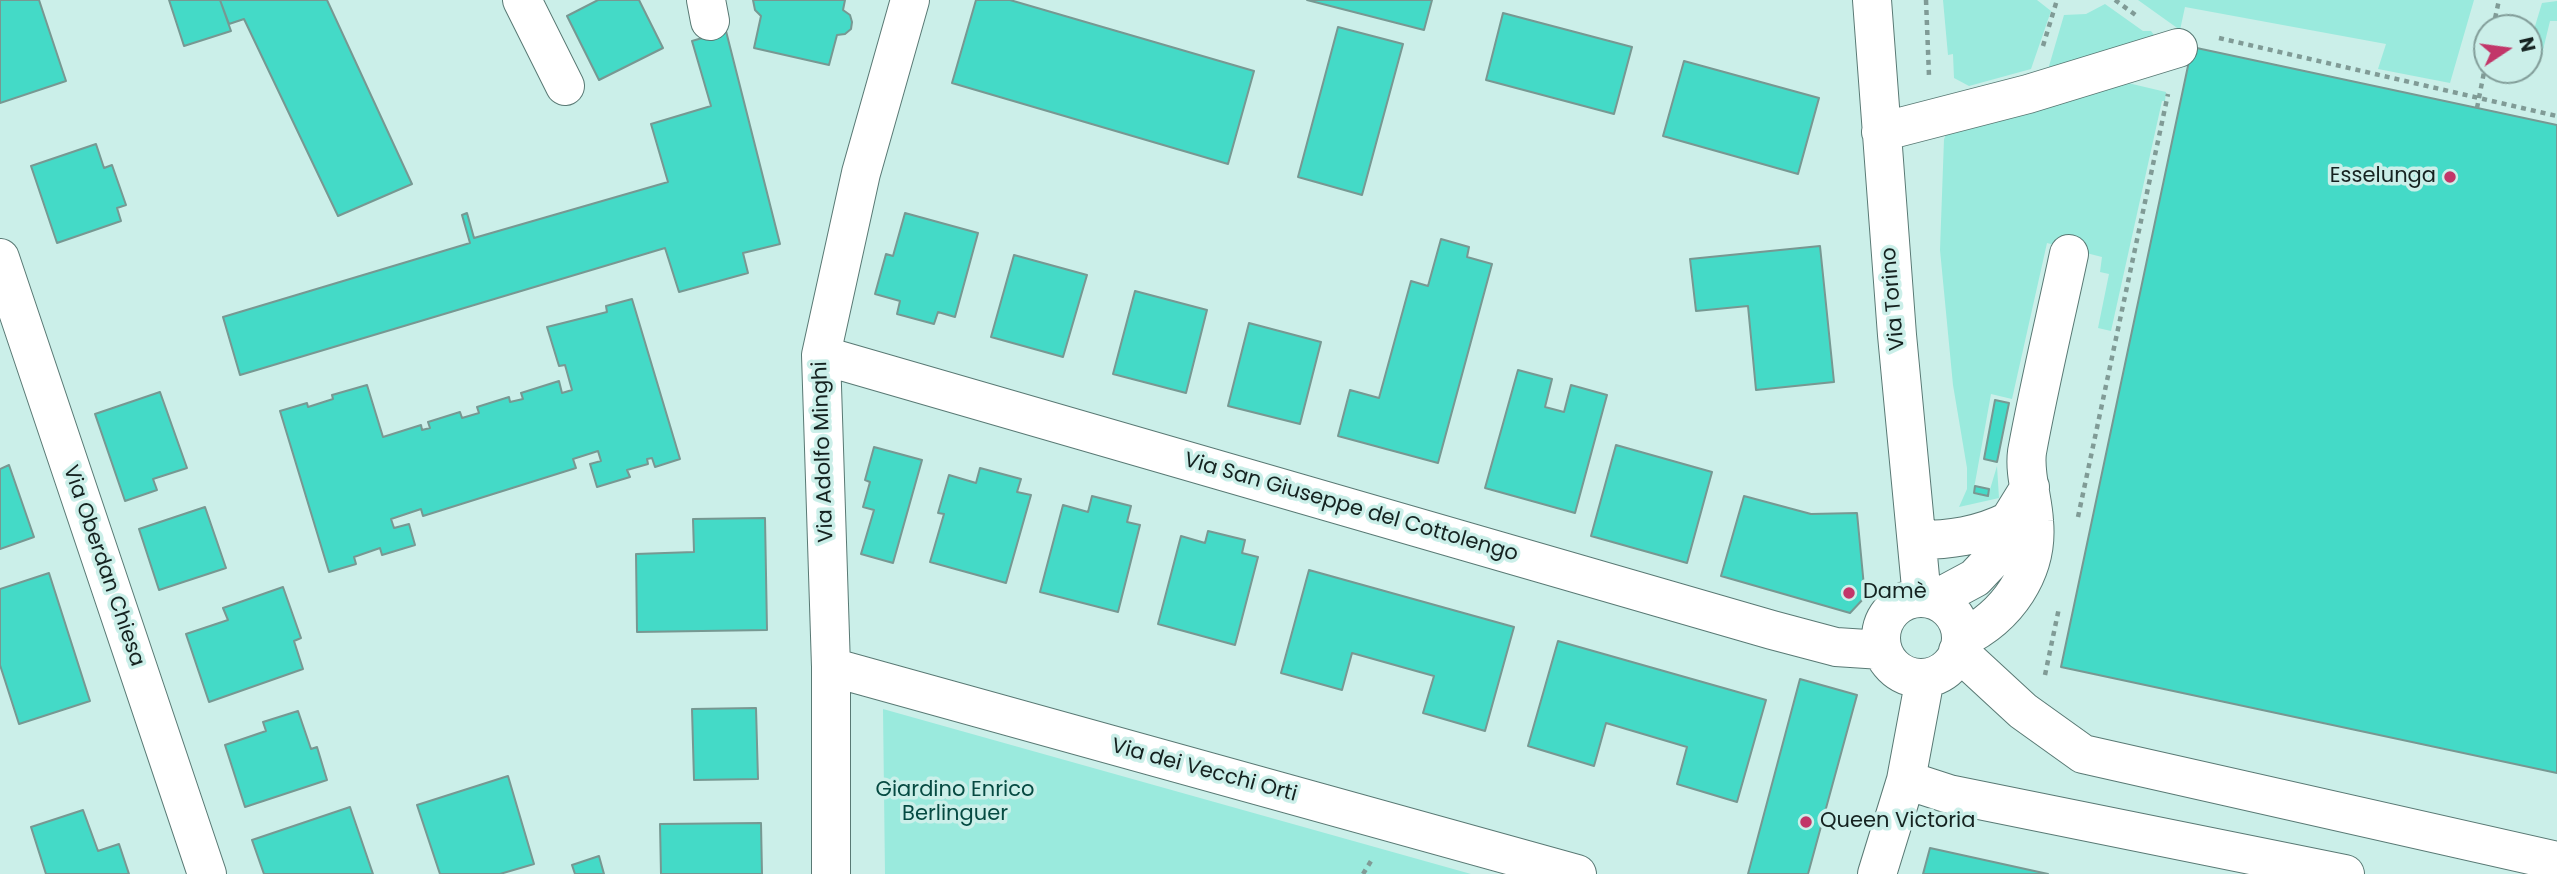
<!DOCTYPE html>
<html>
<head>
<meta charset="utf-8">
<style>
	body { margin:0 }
	#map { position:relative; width:2557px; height:874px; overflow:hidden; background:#cbefe9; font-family:Poppins,sans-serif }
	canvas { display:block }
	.north { position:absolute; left:2473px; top:14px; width:70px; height:70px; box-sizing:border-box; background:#cbefe9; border:2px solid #829d99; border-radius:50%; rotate:77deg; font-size:19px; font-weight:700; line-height:28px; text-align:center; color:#152220 }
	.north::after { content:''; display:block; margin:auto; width:24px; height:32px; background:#c23669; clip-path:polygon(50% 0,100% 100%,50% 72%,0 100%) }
</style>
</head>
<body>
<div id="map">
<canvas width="2557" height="874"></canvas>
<div class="north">N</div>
</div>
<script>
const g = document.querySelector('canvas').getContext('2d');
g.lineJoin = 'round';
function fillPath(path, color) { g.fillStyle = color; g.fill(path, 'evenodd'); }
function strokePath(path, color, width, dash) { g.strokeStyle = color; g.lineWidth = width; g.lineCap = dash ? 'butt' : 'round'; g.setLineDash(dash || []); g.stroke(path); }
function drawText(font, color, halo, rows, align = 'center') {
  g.font = font + ' Poppins,sans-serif'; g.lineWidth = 7; g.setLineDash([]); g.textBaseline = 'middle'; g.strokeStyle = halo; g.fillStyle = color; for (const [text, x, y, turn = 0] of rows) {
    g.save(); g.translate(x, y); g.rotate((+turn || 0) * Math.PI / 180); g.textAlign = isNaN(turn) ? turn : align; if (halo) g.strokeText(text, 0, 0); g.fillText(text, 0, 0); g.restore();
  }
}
const green = new Path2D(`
	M1943,0H2037L2051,11L2031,69L1969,86L1954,78L1953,54L1948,55Z
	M2138,0H2474L2450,83L2378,69L2386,44L2185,7L2180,30Z
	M2557,1V21H2550L2542,54L2529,55V46L2542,3Z
	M2105,4L2143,31H2151L2157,39L2047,73L2064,15L2086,14Z
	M2111,79L2166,92L2165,101H2162L2111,331L2098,328L2109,274L2100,272L2102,257L2047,243L2012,399L1991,394L1973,494L1988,496L1997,466L1999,498L1959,507L1967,489V468L1953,385L1940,250L1944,139L1950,126Z
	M883,709L1471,874H885Z`);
const building = new Path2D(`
	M0,0H39L66,81L0,103Z
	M169,0H220L231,31L184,46Z
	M220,0H327L412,184L338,216L244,19L229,24Z
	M598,0H639L663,48L599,80L567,16Z
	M845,0L843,10L850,15L852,22L851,29L845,34L837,35L829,65L754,48L761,16L755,10L753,0Z
	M976,0H1010L1254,71L1228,164L952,83Z
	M1307,0H1432L1424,30Z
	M1503,13L1632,47L1614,114L1486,80Z
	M1338,27L1403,44L1362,195L1298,177Z
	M726,31L780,244L743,253L748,273L679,292L665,248L240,375L223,317L470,243L462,215L467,213L474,238L668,182L651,124L711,106L692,41Z
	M2192,47L2557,125V773L2061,667Z
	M1684,61L1819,98L1798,174L1663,136Z
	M96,144L104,168L112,165L126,205L117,208L121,221L57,243L31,166Z
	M905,213L978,233L955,317L938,312L934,324L897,314L900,301L875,294L886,254L893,256Z
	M1441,239L1469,247L1467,257L1492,264L1438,463L1338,436L1350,390L1379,398L1411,281L1428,286Z
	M1820,246L1834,382L1756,390L1748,306L1696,311L1690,259Z
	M1014,255L1087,275L1063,357L991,337Z
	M1135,291L1207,310L1186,393L1113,374Z
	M632,299L680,459L655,467L652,458L647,459L648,464L627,470L630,477L597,487L590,464L601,461L598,451L573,459L576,468L423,516L421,509L391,519L394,528L409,524L415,545L382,555L380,548L354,557L356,564L329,572L280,411L307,403L308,407L333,399L332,395L367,385L383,437L421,425L422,430L430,428L428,422L460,412L462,418L479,413L477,407L509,397L510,402L523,399L521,393L559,381L562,393L572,390L565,365L559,366L547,327L607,312L606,306Z
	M1249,323L1321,342L1300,424L1228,406Z
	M1518,370L1552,379L1545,407L1564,412L1571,385L1607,395L1575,513L1485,488Z
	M160,392L187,468L153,479L157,490L125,501L95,414Z
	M1995,400L2009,403L1997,462L1984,459Z
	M1616,445L1712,472L1687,563L1591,536Z
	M874,447L922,460L893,563L861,554L874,510L863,507L870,482L865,480Z
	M9,465L34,537L0,549V469Z
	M980,468L1021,479L1017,492L1031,495L1006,583L930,562L944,514L938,513L949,475L976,483Z
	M1975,486L1989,489L1988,496L1974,493Z
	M1092,496L1131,506L1127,522L1140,525L1118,612L1040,592L1063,505L1088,512Z
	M1744,496L1811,514L1857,513L1865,597L1850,613L1721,576Z
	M205,507L226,568L159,590L139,529Z
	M765,518L767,630L637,632L636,554L694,552L693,519Z
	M1208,531L1245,540L1242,553L1258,557L1235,645L1158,624L1181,536L1205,543Z
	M1309,570L1514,627L1485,731L1423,713L1434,676L1352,653L1342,690L1281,673Z
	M49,573L90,701L19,724L0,665V589Z
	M283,587L301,638L294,641L303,669L209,702L186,634L228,620L223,608Z
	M1558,641L1766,700L1737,802L1677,784L1687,747L1606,723L1594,766L1528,746Z
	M1800,679L1857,695L1808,874H1748Z
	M756,708L758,779L694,780L692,709Z
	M298,711L311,749L317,747L327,780L245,807L225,745L266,731L263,722Z
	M508,776L534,864L500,874H440L417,805Z
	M350,807L373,874H264L252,840Z
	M83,810L98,851L119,844L129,874H46L31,827Z
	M761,823L762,874H661L660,824Z
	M1930,848L2048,874H1923Z
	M599,856L604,874H575L572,865Z`);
const path = new Path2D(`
	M1926,0L1929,76
	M2115,0L2137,16
	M2493,28L2499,0
	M2219,38L2557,116
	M2043,46L2057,0
	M2477,108L2487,57
	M2078,517L2168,94
	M2045,675L2059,608
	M1363,874L1371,861`);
const minor = new Path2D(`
	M522,0L565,86
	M706,0L710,21
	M1872,0L1897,335L1922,598
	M1881,132L2028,94L2178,48
	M0,258L207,874
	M821,355L1772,630L1836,647L1882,650
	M1917,540C1950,540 1979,536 2009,521
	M1881 638a40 40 0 1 1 80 0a40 40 0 1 1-80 0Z
	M1934,600L1975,578L1991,561L2003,540L2009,521L2030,487
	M1961,639C2007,617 2039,572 2034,521C2033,499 2024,474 2027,452C2039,386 2055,320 2069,254
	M1958,651L2023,711L2083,754L2557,861
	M831,667L1577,874
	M1906,780L1949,794L2345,874
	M831,874V667L821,355L861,173L910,0
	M1877,874L1906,780L1925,678`);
const markers = [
	[2450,177,7,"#c23669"],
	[1849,593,7,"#c23669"],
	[1806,822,7,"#c23669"]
];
const poiNames = [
	["Esselunga",2436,177,"right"],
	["Damè",1863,593],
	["Queen Victoria",1820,822]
];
const streetNames = [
	["Via Torino",1894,299,-95],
	["Via Adolfo Minghi",824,452,-92],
	["Via San Giuseppe del Cottolengo",1351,508,16],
	["Via Oberdan Chiesa",103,566,71],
	["Via dei Vecchi Orti",1204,771,15]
];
const parkNames = [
	["Giardino Enrico",955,791],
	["Berlinguer",955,815]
];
fillPath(green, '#9aeadd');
fillPath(building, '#44dac7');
strokePath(building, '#779892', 2);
strokePath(minor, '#597974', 40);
strokePath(path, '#809b96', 4.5, [5, 5]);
strokePath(minor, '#fff', 38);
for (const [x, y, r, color] of markers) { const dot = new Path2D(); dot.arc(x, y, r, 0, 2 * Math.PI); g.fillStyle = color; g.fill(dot); strokePath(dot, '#cbefe9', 2.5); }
drawText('21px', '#152220', '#cbefe9', poiNames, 'left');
drawText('21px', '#152220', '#cbefe9', streetNames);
drawText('21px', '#064a42', '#cbefe9', parkNames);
</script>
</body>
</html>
